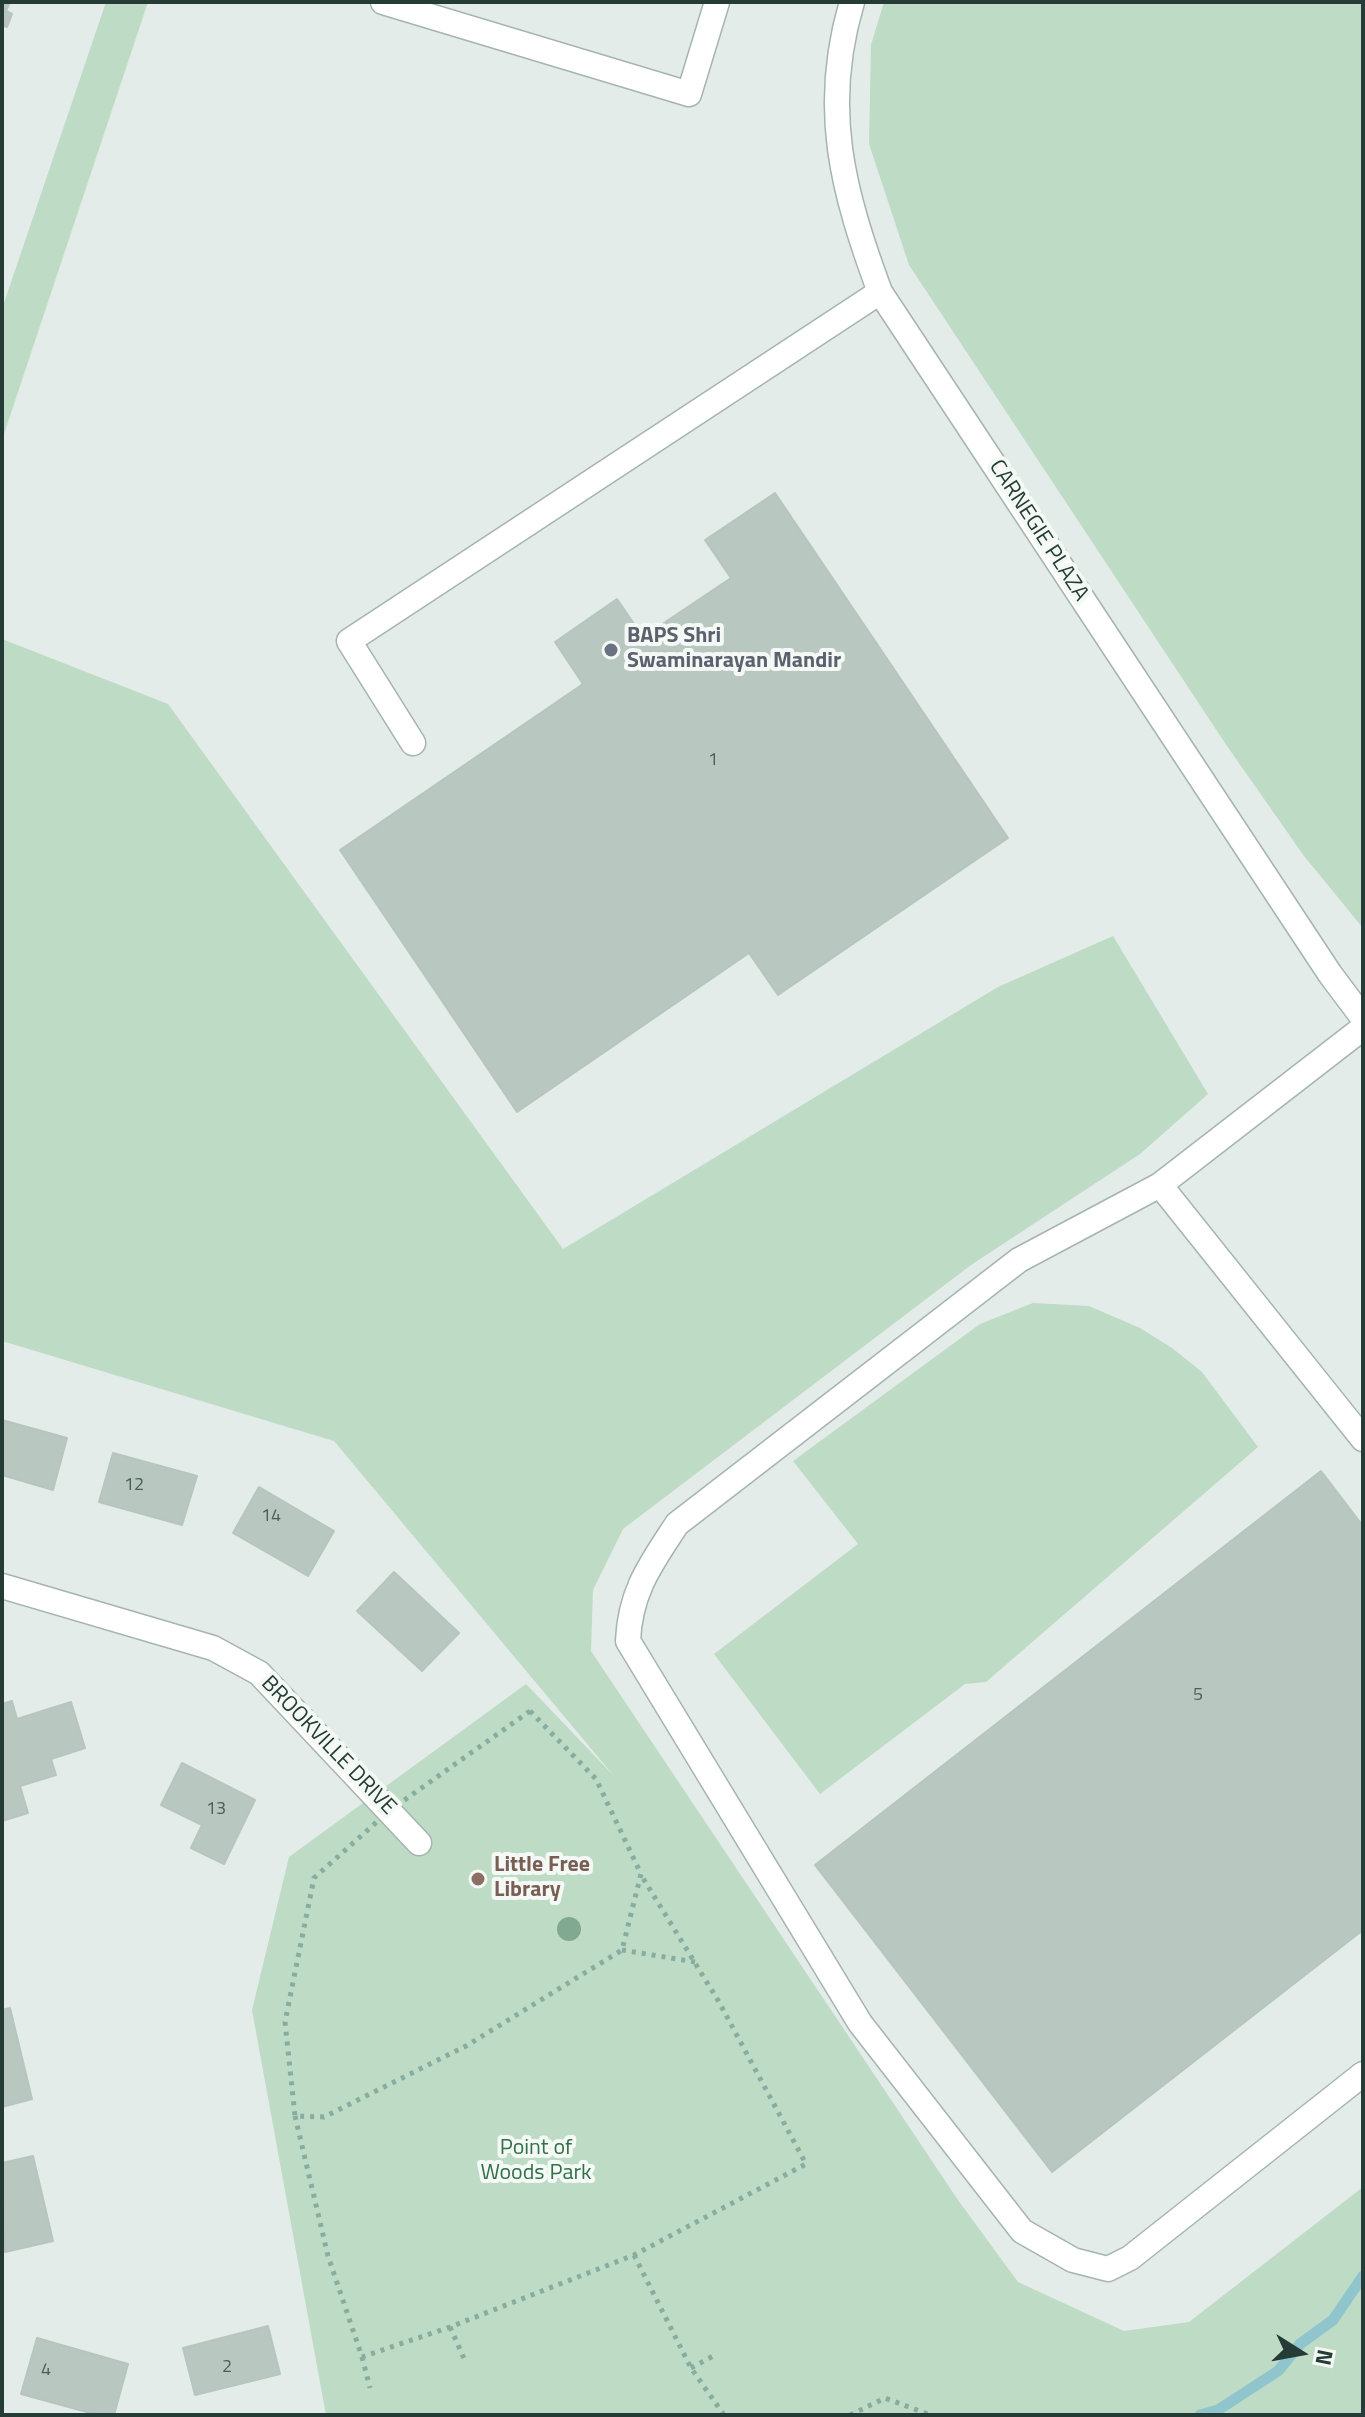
<!DOCTYPE html>
<html>
<head>
<meta charset="utf-8">
<style>
	body { margin:0 }
	#map { position:relative; width:1365px; height:2417px; overflow:hidden; background:#e3ece8; font-family:"Titillium Web",sans-serif }
	canvas { display:block }
	.frame { position:absolute; inset:0; border:4px solid #243c35; pointer-events:none }
	.north { position:absolute; left:1261px; top:2313px; width:80px; height:80px; -webkit-text-stroke:6px #f4f9f6; paint-order:stroke; rotate:101deg; font-size:22px; font-weight:700; line-height:32px; text-align:center; color:#243c35 }
	.north::after { content:''; display:block; margin:auto; width:28px; height:36px; background:#243c35; clip-path:polygon(50% 0,100% 100%,50% 72%,0 100%) }
</style>
</head>
<body>
<div id="map">
<canvas width="1365" height="2417"></canvas>
<div class="frame"></div>
<div class="north">N</div>
</div>
<script>
const g = document.querySelector('canvas').getContext('2d');
g.lineJoin = 'round';
function fillPath(path, color) { g.fillStyle = color; g.fill(path, 'evenodd'); }
function strokePath(path, color, width, dash) { g.strokeStyle = color; g.lineWidth = width; g.lineCap = dash ? 'butt' : 'round'; g.setLineDash(dash || []); g.stroke(path); }
function drawText(font, color, halo, rows, align = 'center') {
  g.font = font + ' "Titillium Web",sans-serif'; g.lineWidth = 8; g.setLineDash([]); g.textBaseline = 'middle'; g.strokeStyle = halo; g.fillStyle = color; for (const [text, x, y, turn = 0] of rows) {
    g.save(); g.translate(x, y); g.rotate((+turn || 0) * Math.PI / 180); g.textAlign = isNaN(turn) ? turn : align; if (halo) g.strokeText(text, 0, 0); g.fillText(text, 0, 0); g.restore();
  }
}
const green = new Path2D(`
	M106,2H148L2,440V309Z
	M884,2H1363V928L1304,856L1227,746L909,265L869,144L871,45Z
	M2,639L168,704L563,1249L998,987L1113,936L1208,1094L1140,1154L971,1265L623,1529L593,1590L591,1651L958,2200L1018,2282L1124,2331L1189,2322L1363,2187V2415H326L252,2010L289,1857L526,1684L614,1776L334,1441L2,1341Z
	M1033,1303L1089,1306L1140,1328L1172,1348L1202,1372L1258,1447L986,1682L965,1684L820,1794L714,1654L858,1544L793,1461L980,1324Z`);
const stream = new Path2D(`
	M1200,2415L1218,2410L1278,2371L1300,2344L1333,2320L1363,2276`);
const building = new Path2D(`
	M2,2L9,4L6,11L12,14L7,27L2,25Z
	M775,493L1008,838L778,995L749,953L517,1112L340,850L583,684L555,642L617,599L643,637L731,578L705,540Z
	M2,1420L67,1438L53,1490L2,1475Z
	M113,1453L197,1476L182,1525L99,1502Z
	M1321,1471L1363,1526V1930L1052,2172L815,1865Z
	M259,1487L334,1531L308,1576L233,1533Z
	M394,1572L459,1633L422,1671L357,1611Z
	M12,1701L17,1719L71,1702L85,1748L51,1759L56,1775L20,1786L28,1813L2,1821V1704Z
	M182,1763L255,1800L224,1864L191,1848L202,1825L161,1805Z
	M10,2008L32,2099L2,2107V2010Z
	M33,2156L53,2241L5,2252L2,2163Z
	M268,2326L280,2374L195,2395L183,2348Z
	M37,2338L128,2364L114,2415H98L21,2394Z`);
const path = new Path2D(`
	M530,1711L596,1779L641,1874L622,1950L466,2046L324,2117L295,2116L285,2022L314,1878L389,1811Z
	M622,1950L695,1962
	M295,2116L328,2256L362,2357L450,2327L634,2255L806,2164L719,2002L641,1875
	M634,2255L691,2368L724,2415
	M450,2327L466,2363
	M362,2357L370,2388
	M691,2368L715,2355
	M850,2415L885,2398L930,2415`);
const minor = new Path2D(`
	M383,2L689,94L717,2
	M852,2C820,109 843,192 880,292L1330,974L1363,1018
	M413,743L349,641L880,292
	M1363,1028L1160,1185L1019,1260L677,1524C651,1564 630,1591 628,1641L860,2023L1022,2231L1073,2260L1108,2269L1130,2258L1363,2074
	M1160,1185L1363,1439
	M2,1586L213,1648L259,1673L419,1843`);
const trees = [
	[569,1929]
];
const markers = [
	[611,650,8,"#6b7280"],
	[478,1879,8,"#8d6e63"]
];
const numberNames = [
	["1",713,761],
	["12",134,1486],
	["14",271,1517],
	["5",1198,1696],
	["13",216,1810],
	["2",227,2368],
	["4",46,2371]
];
const streetNames = [
	["CARNEGIE PLAZA",1038,531,57],
	["BROOKVILLE DRIVE",328,1746,46]
];
const worshipNames = [
	["BAPS Shri",627,637],
	["Swaminarayan Mandir",627,662]
];
const educationNames = [
	["Little Free",494,1866],
	["Library",494,1891]
];
const parkNames = [
	["Point of",536,2149],
	["Woods Park",536,2174]
];
fillPath(green, '#bedbc5');
strokePath(stream, '#90c5cd', 11);
fillPath(building, '#b9c7c1');
strokePath(building, '#b6c5bf', 2);
strokePath(minor, '#a6b4af', 27);
strokePath(path, '#86ada0', 5, [4, 6]);
strokePath(minor, '#fff', 24);
g.fillStyle = '#81a890';
for (const [x, y] of trees) { g.beginPath(); g.arc(x, y, 12, 0, 2 * Math.PI); g.fill(); }
for (const [x, y, r, color] of markers) { const dot = new Path2D(); dot.arc(x, y, r, 0, 2 * Math.PI); g.fillStyle = color; g.fill(dot); strokePath(dot, '#f4f9f6', 3); }
drawText('18px', '#495f58', null, numberNames);
drawText('22px', '#243c35', '#f4f9f6', streetNames);
drawText('bold 22px', '#5b616d', '#f4f9f6', worshipNames, 'left');
drawText('bold 22px', '#785e54', '#f4f9f6', educationNames, 'left');
drawText('22px', '#317048', '#f4f9f6', parkNames);
</script>
</body>
</html>
